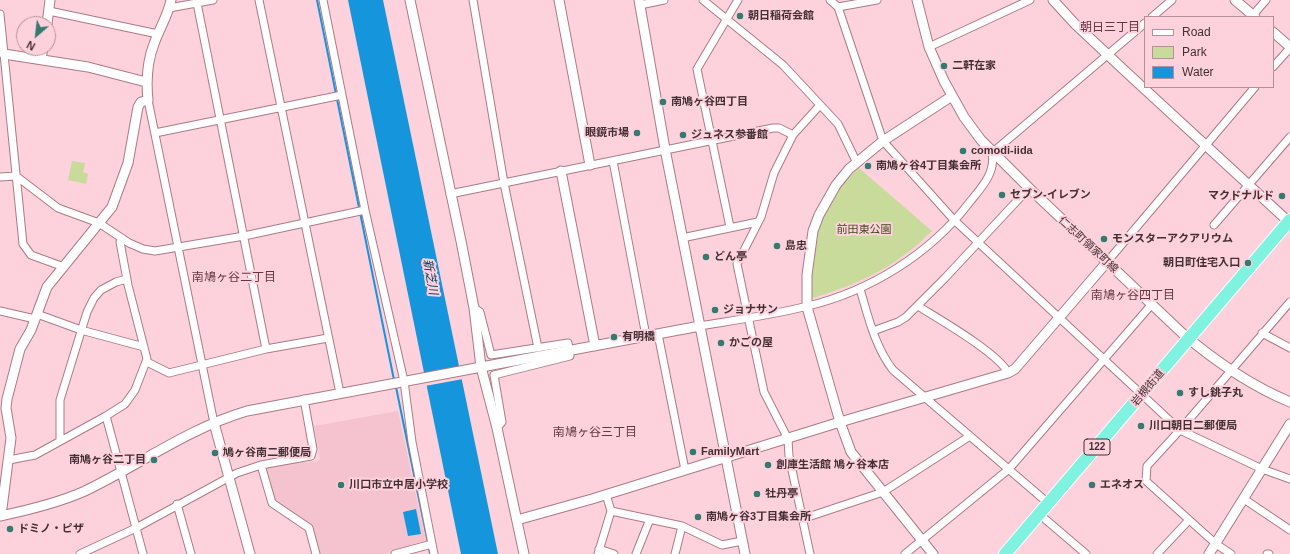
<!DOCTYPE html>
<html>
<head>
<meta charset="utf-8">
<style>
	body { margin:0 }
	#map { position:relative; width:1290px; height:554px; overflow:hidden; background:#fed2dd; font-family:Arial,sans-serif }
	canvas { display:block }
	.legend { position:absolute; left:1144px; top:16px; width:130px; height:72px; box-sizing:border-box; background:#fed2dd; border:1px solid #b49199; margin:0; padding:5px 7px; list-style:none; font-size:12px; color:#442f34 }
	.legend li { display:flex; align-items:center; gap:8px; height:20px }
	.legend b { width:20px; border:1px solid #b49199 }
	.north { position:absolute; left:16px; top:16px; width:40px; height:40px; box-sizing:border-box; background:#fed2dd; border:1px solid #b49199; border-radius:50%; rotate:208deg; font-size:11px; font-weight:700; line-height:16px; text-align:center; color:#442f34 }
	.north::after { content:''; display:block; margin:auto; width:14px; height:18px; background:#347a6f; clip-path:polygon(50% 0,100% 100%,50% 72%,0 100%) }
</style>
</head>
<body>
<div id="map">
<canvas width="1290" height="554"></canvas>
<ul class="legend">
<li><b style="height:5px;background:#fff"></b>Road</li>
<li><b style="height:11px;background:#c8db9a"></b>Park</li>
<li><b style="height:11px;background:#1595dc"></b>Water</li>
</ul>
<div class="north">N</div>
</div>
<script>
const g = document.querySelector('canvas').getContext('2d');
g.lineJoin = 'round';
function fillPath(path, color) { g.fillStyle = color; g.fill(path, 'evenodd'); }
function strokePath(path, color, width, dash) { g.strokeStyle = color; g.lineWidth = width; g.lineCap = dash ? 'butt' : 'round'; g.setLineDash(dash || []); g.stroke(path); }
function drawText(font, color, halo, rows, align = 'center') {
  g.font = font + ' Arial,"Noto Sans JP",sans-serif'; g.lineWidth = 4; g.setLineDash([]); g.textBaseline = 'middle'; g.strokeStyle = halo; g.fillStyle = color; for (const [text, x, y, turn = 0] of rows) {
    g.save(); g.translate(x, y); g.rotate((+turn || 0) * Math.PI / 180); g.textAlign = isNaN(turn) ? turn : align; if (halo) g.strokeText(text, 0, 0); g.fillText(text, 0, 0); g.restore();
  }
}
const built = new Path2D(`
	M398,411L426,542L385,554H319L311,525L274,501L264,469L266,466L318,461L320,458L314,426Z`);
const green = new Path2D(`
	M72,161L85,163L83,172L88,174L86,184L68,180Z
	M859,168L932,231C924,238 916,247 907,253C879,275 846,288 813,298L811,296C811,245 819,203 859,168Z`);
const water = new Path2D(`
	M348,0H383L498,554H461Z
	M416,509L421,534L408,536L403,512Z`);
const pier = new Path2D(`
	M460,367L463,379L425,386L422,374Z`);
const stream = new Path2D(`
	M317,0L336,94
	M337,99L394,380
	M396,387L428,543
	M429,547L430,554`);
const minor = new Path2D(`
	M259,0L340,393
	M323,0L365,210L404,381L412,442L434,554
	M473,0L504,183L538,348
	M703,0L783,65L838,124L857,163
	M830,0L838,7L877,0
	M197,3L266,349
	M640,5L664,0
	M838,7L883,141L954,220L1180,430L1262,469L1290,479
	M169,8L213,0
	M49,11L158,34
	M0,14L23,244L31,255L64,267
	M1253,15L1266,0
	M1152,17L1172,0
	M929,47L1030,0
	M1273,67L1290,48
	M148,100L214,423
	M155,133L342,95
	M613,161L646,336
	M0,177L16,176L58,208L99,223L129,243L143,249L155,251L244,236L365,210
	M450,194L773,128H779L793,135
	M1214,225L1290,137
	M730,227L697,69L738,0
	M682,238L758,222
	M1107,262L1255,87
	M860,289C868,316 875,347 893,370L1048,503
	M918,306C937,318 1000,354 1008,373
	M474,308L480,312L491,355L568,343L570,356L494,375L502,422L497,428
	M0,311L35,319
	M37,314L81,330L144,347
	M700,326C736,320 772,315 808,306C870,291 930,254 969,203C981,188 996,173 992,153L1145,23
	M873,331L898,322L906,317L945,278L1029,188
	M1262,333L1290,348
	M658,334L685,470
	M147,362L169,373L266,349L328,338
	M106,416L143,554
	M60,441V400L87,312L94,298L101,290L116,282L127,279
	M9,460L35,455L106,416L125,404L135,390L147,359L128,285L120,242L122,238
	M261,465L272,503L309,528L316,554
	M606,494L611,511L682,526L722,545L742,541
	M1244,499L1290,530
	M177,504L191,554
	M802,519L883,492L970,436
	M1045,519L1086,554
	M599,549L614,554
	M80,554L136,528L237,473L261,465L311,456L313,449L304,399
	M395,554L432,544
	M598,554L611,511
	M636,554L650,519
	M675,554L682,526
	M810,554L789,456L788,439L764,392L737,264L761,217L774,173L793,135L820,105
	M905,554L1009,469L1152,304
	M1157,554L1189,520
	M1231,554L1216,544L1146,481L1147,466L1180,430L1290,302
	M1267,554H1269`);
const tertiary = new Path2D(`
	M410,0L461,241L474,308L481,367L497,428L524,554
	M559,0L590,165
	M639,0L665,149L745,554
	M917,0L929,47L944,81L964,117L981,140L1029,188L1182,333C1215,361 1249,385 1290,402
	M1053,0L1075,24L1125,71L1290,223
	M1235,0L1255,17
	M47,24L50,0
	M1273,32L1290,47
	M4,54L88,67L146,82
	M41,59L43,48
	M561,171L595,346
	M214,423L250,554
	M0,516C29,510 58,503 85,491C139,465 189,428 247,411L700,326
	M1,516L11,438L6,408L7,399L20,349L31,330L47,287L112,207L128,163L138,107L141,102L148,100C146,81 147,62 154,44C159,29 168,16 171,0
	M517,520L592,499L840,422L1008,373L1015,369L1107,262
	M933,554L851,452L840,422L807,307V275L813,231L819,215L836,185L849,169L883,141L952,96
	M1209,554L1290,424`);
const trunk = new Path2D(`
	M1005,554L1290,220`);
const markers = [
	[740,16,4,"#347a6f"],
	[944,66,4,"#347a6f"],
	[663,102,4,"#347a6f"],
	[637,133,4,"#347a6f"],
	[683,135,4,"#347a6f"],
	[963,151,4,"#347a6f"],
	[868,166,4,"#347a6f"],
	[1002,195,4,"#347a6f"],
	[1282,196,4,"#347a6f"],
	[1104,239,4,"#347a6f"],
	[777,246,4,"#347a6f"],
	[706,257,4,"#347a6f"],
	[1248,263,4,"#347a6f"],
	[715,310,4,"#347a6f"],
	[614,337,4,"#347a6f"],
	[721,343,4,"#347a6f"],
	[1180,393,4,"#347a6f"],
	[1141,426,4,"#347a6f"],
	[693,452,4,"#347a6f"],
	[215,453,4,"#347a6f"],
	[154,460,4,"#347a6f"],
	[768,465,4,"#347a6f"],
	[341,485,4,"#347a6f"],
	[1092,485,4,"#347a6f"],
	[757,494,4,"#347a6f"],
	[698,517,4,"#347a6f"],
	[10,529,4,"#347a6f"]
];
const shields = [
	[1097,447,26]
];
const shieldNames = [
	["122",1097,447]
];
const poiNames = [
	["朝日稲荷会館",748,16],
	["二軒在家",952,66],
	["南鳩ヶ谷四丁目",671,102],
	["眼鏡市場",629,133,"right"],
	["ジュネス参番館",691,135],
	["comodi-iida",971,151],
	["南鳩ヶ谷4丁目集会所",876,166],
	["セブン-イレブン",1010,195],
	["マクドナルド",1274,196,"right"],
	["モンスターアクアリウム",1112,239],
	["島忠",785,246],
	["どん亭",714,257],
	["朝日町住宅入口",1240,263,"right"],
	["ジョナサン",723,310],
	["有明橋",622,337],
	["かごの屋",729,343],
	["すし銚子丸",1188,393],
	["川口朝日二郵便局",1149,426],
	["FamilyMart",701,452],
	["鳩ヶ谷南二郵便局",223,453],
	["南鳩ヶ谷二丁目",146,460,"right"],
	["創庫生活館 鳩ヶ谷本店",776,465],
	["川口市立中居小学校",349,485],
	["エネオス",1100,485],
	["牡丹亭",765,494],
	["南鳩ヶ谷3丁目集会所",706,517],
	["ドミノ・ピザ",18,529]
];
const parkNames = [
	["前田東公園",864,230]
];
const streetNames = [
	["仁志町領家町線",1088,245,43],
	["岩槻街道",1148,388,-50]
];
const neighbourhoodNames = [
	["朝日三丁目",1110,28],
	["南鳩ヶ谷二丁目",234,278],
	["南鳩ヶ谷四丁目",1133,296],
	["南鳩ヶ谷三丁目",595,433]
];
const waterNames = [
	["新芝川",430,277,80]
];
fillPath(built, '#f5c3d0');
fillPath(green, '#c8db9a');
fillPath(water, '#1595dc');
fillPath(pier, '#fed2dd');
strokePath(stream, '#1595dc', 2);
strokePath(minor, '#ac7a87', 9);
strokePath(tertiary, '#ac7a87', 11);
strokePath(trunk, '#fff', 14);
strokePath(minor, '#fff', 7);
strokePath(tertiary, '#fff', 9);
strokePath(trunk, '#80f2e0', 12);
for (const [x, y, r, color] of markers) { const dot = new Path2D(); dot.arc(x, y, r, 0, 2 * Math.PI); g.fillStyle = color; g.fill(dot); strokePath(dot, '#fed2dd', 1.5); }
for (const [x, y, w] of shields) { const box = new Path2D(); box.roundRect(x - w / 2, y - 8, w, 16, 3); g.fillStyle = '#fed2dd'; g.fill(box); strokePath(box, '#442f34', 1); }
drawText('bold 10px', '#442f34', null, shieldNames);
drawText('bold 11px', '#442f34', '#fed2dd', poiNames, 'left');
drawText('11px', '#414d1e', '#fed2dd', parkNames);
drawText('11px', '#442f34', '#fed2dd', streetNames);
drawText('12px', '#633844', '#fed2dd', neighbourhoodNames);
drawText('italic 12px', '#13405e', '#fed2dd', waterNames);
</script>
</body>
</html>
